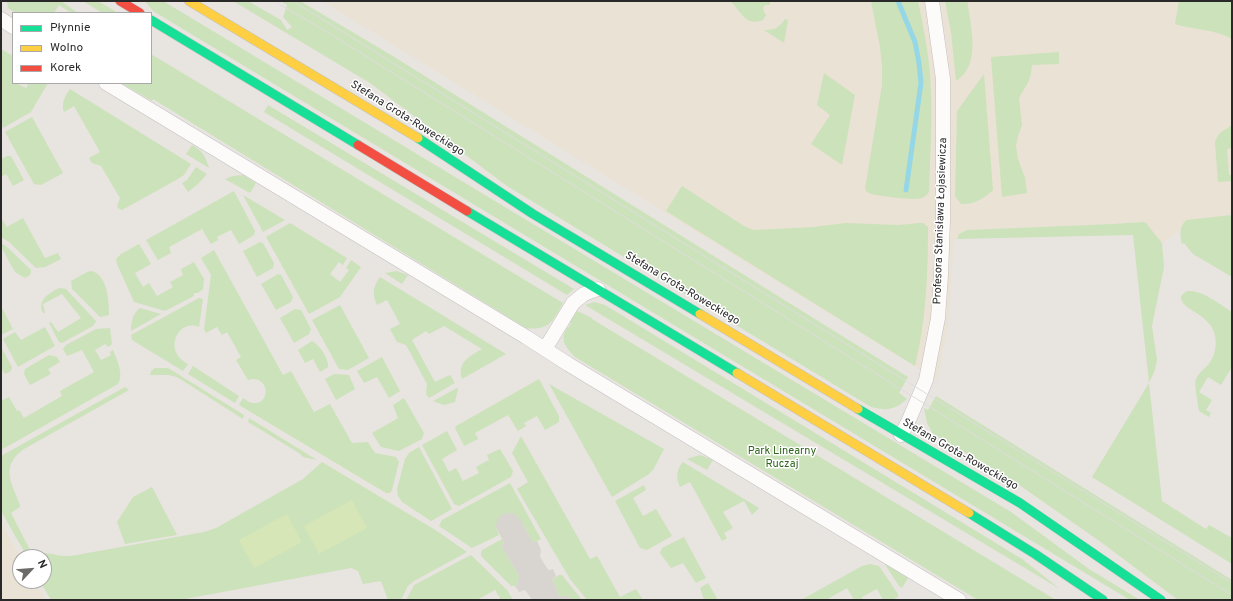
<!DOCTYPE html>
<html>
<head>
<meta charset="utf-8">
<style>
	body { margin:0 }
	#map { position:relative; width:1233px; height:601px; overflow:hidden; background:#e8e4e0; font-family:Overpass,sans-serif }
	canvas { display:block }
	.frame { position:absolute; inset:0; border:2px solid #292929; pointer-events:none }
	.legend { position:absolute; left:12px; top:12px; width:140px; height:72px; box-sizing:border-box; background:#fff; border:1px solid #a9a9a9; margin:0; padding:5px 7px; list-style:none; font-size:12px; color:#292929 }
	.legend li { display:flex; align-items:center; gap:8px; height:20px }
	.legend b { width:20px; border:1px solid #a9a9a9 }
	.north { position:absolute; left:12px; top:549px; width:40px; height:40px; box-sizing:border-box; background:#fff; border:1px solid #a9a9a9; border-radius:50%; rotate:64deg; font-size:11px; font-weight:700; line-height:16px; text-align:center; color:#292929 }
	.north::after { content:''; display:block; margin:auto; width:14px; height:18px; background:#6c6a69; clip-path:polygon(50% 0,100% 100%,50% 72%,0 100%) }
</style>
</head>
<body>
<div id="map">
<canvas width="1233" height="601"></canvas>
<div class="frame"></div>
<ul class="legend">
<li><b style="height:5px;background:#16e098"></b>Płynnie</li>
<li><b style="height:5px;background:#ffcf43"></b>Wolno</li>
<li><b style="height:5px;background:#f24e42"></b>Korek</li>
</ul>
<div class="north">N</div>
</div>
<script>
const g = document.querySelector('canvas').getContext('2d');
g.lineJoin = 'round';
function fillPath(path, color) { g.fillStyle = color; g.fill(path, 'evenodd'); }
function strokePath(path, color, width, dash) { g.strokeStyle = color; g.lineWidth = width; g.lineCap = dash ? 'butt' : 'round'; g.setLineDash(dash || []); g.stroke(path); }
function drawText(font, color, halo, rows, align = 'center') {
  g.font = font + ' Overpass,sans-serif'; g.lineWidth = 3; g.setLineDash([]); g.textBaseline = 'middle'; g.strokeStyle = halo; g.fillStyle = color; for (const [text, x, y, turn = 0] of rows) {
    g.save(); g.translate(x, y); g.rotate((+turn || 0) * Math.PI / 180); g.textAlign = isNaN(turn) ? turn : align; if (halo) g.strokeText(text, 0, 0); g.fillText(text, 0, 0); g.restore();
  }
}
const education = new Path2D(`
	M322,1H1232V215L1186,220L1181,226L1180,231L1162,243L1148,225L1143,222L1112,224L967,230L957,237V239L954,240L948,324L937,380Z
	M1,523L20,557V581H34L45,600H1Z`);
const green = new Path2D(`
	M7,1H61L78,13H71L59,5L54,13H16L8,8Z
	M83,1H98L118,13H102Z
	M145,1H163L1011,512L1089,569L1140,600H1130L153,11Z
	M233,1H248L281,20L287,30L292,27L283,17L287,5L280,1H300L391,55L908,377L899,393L907,399C894,410 888,411 871,407L507,186L370,83Z
	M730,1H770V5H766L763,7L764,12L766,15L763,20C745,27 741,11 730,1Z
	M871,1H918C923,25 928,50 930,74C933,113 930,153 929,192C927,195 925,197 922,198C912,201 883,196 871,194L867,192L865,189L882,85V67L880,47Z
	M945,1H967L968,5C971,30 981,65 956,81L951,32Z
	M1179,1H1232V39C1215,29 1194,30 1175,24Z
	M785,19L788,20L784,43L764,30C774,30 779,28 785,19Z
	M1,49L13,56V83H16L26,88L29,83H48L31,112L3,128L1,123Z
	M1059,52V64L1032,65C1031,81 1027,84 1019,98L1022,125L1018,136L1016,146L1018,159L1025,178L1027,193L1002,197L991,57Z
	M151,54L563,303C553,321 549,331 526,328L153,99L152,101L121,83H151Z
	M824,73L855,95L842,165L811,144L830,115L817,105Z
	M984,74L993,190C985,198 974,205 961,204L955,196L957,111Z
	M70,89L191,164L184,175L178,179L122,210L119,209L117,206L120,198L101,166L92,163L89,158L100,152L74,106L64,112C61,103 65,96 70,89Z
	M268,105L574,289L567,295L264,112Z
	M32,117L63,173L41,185L34,184L5,132Z
	M1232,125V148L1227,149L1229,175H1232V181L1218,182L1215,143C1218,131 1223,132 1232,125Z
	M192,145C202,150 206,157 209,168L186,154Z
	M7,156H11L24,180L13,186L6,174L1,177V159Z
	M196,167L207,174L198,184L188,192L182,183L187,180Z
	M243,175L256,183L250,193L225,179L233,176Z
	M682,186L744,226L753,230L814,227L845,223L899,225L919,223H923L928,227C928,274 926,321 915,366L666,211Z
	M234,191L255,231L254,235L239,244L231,230L217,237L218,240L211,244L202,229L169,247L171,253L158,260L146,240Z
	M243,195L285,220L263,232Z
	M1232,215V277L1193,254L1184,243L1182,244C1180,235 1179,227 1186,220Z
	M1,218L7,227L23,218L45,258L58,253L61,259L45,267L36,268L9,242L1,237Z
	M1143,222L1146,223L1162,243L1164,267L1152,326L1157,360L1155,370L1149,383L1162,501L1206,529L1209,525L1232,538V564L1092,477L1149,383L1133,235L957,239L959,234L967,230L1112,224Z
	M290,223L347,258L343,265L339,262L330,274L340,282L349,270L346,268L351,260L361,267L340,297L309,314L266,237Z
	M260,242L263,243L274,263L273,268L257,277L243,251Z
	M1,243L6,246L31,270V272L30,275L25,278L15,272L1,247Z
	M139,244L151,264L135,273L143,287L149,283L157,296L173,287L170,282L183,275L181,269L194,262L204,279L203,289L198,293H194V296L165,311L134,302L117,264L116,259L121,254Z
	M214,250L283,375L291,371L314,412L330,404L352,443L368,442L375,453L396,457L399,462L392,490L390,493H386L239,405L243,398C246,400 251,404 255,403C272,403 268,373 248,380L236,360L241,357L227,332L222,335L217,327L206,333L204,329L211,275L201,258Z
	M92,271C108,276 109,302 109,315L100,317L72,289L71,281L87,272Z
	M397,271L408,275L402,284L385,273Z
	M278,274L281,275L293,297L291,302L276,310L261,284Z
	M380,277L506,354L462,379C457,362 470,356 482,349L444,326L429,334L426,331L412,340L435,382L450,375L455,383L429,398L426,394L427,384L406,345L397,342L390,329L400,324L387,300L377,305C372,295 373,286 380,277Z
	M59,288L66,289L96,321L93,326L62,343L59,342L49,323L51,322L58,332L81,318L62,294L43,304L45,313H43C37,300 49,293 59,288Z
	M1187,291C1203,290 1219,304 1232,312V367L1221,385L1208,377L1199,392L1212,400L1206,410L1211,413L1209,417L1199,411C1198,403 1194,385 1196,379C1198,374 1203,370 1206,367C1215,358 1218,344 1214,332C1212,326 1206,320 1201,316C1194,311 1170,300 1187,291Z
	M199,298L203,299L199,327C178,318 162,351 188,364L183,371L132,340L131,335Z
	M594,302L605,305L1022,559L1060,589L585,305Z
	M340,305L369,358L348,370L339,369L312,320Z
	M1,306L13,329L1,335Z
	M140,308L161,314L131,331C131,322 133,313 140,308Z
	M295,309L301,310L311,329L309,334L294,343L280,318Z
	M577,311L592,318V319L1056,600H978L575,357C568,349 558,341 567,328H568L571,323L570,322Z
	M45,327L55,346L18,367L3,339L15,332L21,340Z
	M110,328L112,344L108,347L105,344L95,350L101,360L111,355L110,352L113,350C117,360 124,374 118,384L1,450V401L9,397L17,411L19,410L24,418L62,396L60,391L94,372L82,350L67,356L63,349L66,345L96,329Z
	M312,341C320,345 329,359 328,367L320,372L313,359L305,363L298,350Z
	M1,347L12,367L11,371L5,374L1,368Z
	M49,355L57,357L60,362L48,369L51,374L30,385L24,374L25,369Z
	M382,357L400,391L389,398L377,377L364,383L357,371Z
	M193,366L239,396L235,403L188,374Z
	M155,368H168L244,415L243,419L177,377L169,375H150L151,371Z
	M334,374L349,375L355,389L336,400L325,379Z
	M539,379L559,416V422L545,430L537,416L524,423L526,426L518,431L508,415L475,433L478,439L464,446L455,428L456,426Z
	M549,384L664,449L653,470L649,474L612,497Z
	M125,387L129,390L24,449C0,466 11,482 20,505V507L11,513L30,550L25,553L1,511V456Z
	M457,388L458,389L455,402L444,405L433,401Z
	M936,396L1232,580V600H1178L1105,545L1015,482L933,434L927,423L924,408L928,410Z
	M404,398L424,433L422,439L399,451L381,447L372,433L398,418L393,405Z
	M249,418L317,460L303,457L299,453L248,422Z
	M447,431L457,450L442,459L449,472L456,468L463,481L479,473L476,467L489,460L487,455L500,449L513,471L511,477L459,506L454,504L422,445Z
	M521,436L590,559L597,556L620,597L636,589L643,600H587L570,579L517,489L528,482L512,453Z
	M419,447L452,509L431,521L402,502L398,496L397,489L405,459L409,453Z
	M700,455L713,460L707,470L687,459Z
	M322,462L437,531L467,552L414,581L408,586L401,600H388L381,581L363,584L358,571L351,568L180,600H51L40,581H44V557H27C43,548 54,557 71,556L204,532L216,528L303,479Z
	M683,462L759,508L752,515L744,501L723,512L733,528L724,533L727,538L722,541L690,482L680,487C676,478 676,470 683,462Z
	M510,483L541,539L533,543C527,533 520,512 506,513L496,527L499,535L472,548L439,526L442,520Z
	M644,485L646,490L633,498L643,516L656,509L672,536L647,550L640,548L615,501Z
	M152,487L177,535L125,544L117,522L133,497Z
	M684,537L706,578L696,583L683,563L671,568L660,553L662,548Z
	M502,539L504,543L501,545L519,576L518,584L515,586H511L481,556V552L482,550Z
	M471,555L507,590L513,600H501L495,590L477,600H406L414,585Z
	M884,563L908,578L902,588L899,586Z
	M870,564L879,566L898,594V597L892,600H883L877,589L862,597L863,600H854L847,588L826,600H801L862,566Z
	M559,575H562L582,600H573L570,598L559,596L552,579Z
	M708,583L718,600H704L700,588Z`);
const pitch = new Path2D(`
	M352,500L367,528L319,554L304,526Z
	M287,514L302,542L254,568L239,540Z`);
const plaza = new Path2D(`
	M509,513L515,514L521,521L533,543L537,541L541,550L540,556L543,562L547,568L549,570L553,569L556,576L552,579L559,596H567L573,600H532L526,591L524,590L519,592L515,586L518,584L519,576L501,545L504,543L496,527L497,520L499,517L503,514Z`);
const stream = new Path2D(`
	M898,1L915,42L919,63L921,83L906,190`);
const street = new Path2D(`
	M1,19L13,27
	M106,83L526,337L568,364L959,600
	M545,349L573,303L584,294L598,289
	M901,435L908,422L926,380L938,318L941,275L943,220V79L932,1`);
const fast = new Path2D(`
	M151,20L358,145
	M418,138L533,214L700,314
	M467,211L737,373
	M858,409L1020,503L1161,600
	M969,513L1035,554L1103,600`);
const slow = new Path2D(`
	M189,1L418,138
	M700,314L858,409
	M737,373L969,513`);
const jam = new Path2D(`
	M120,1L140,13
	M358,145L467,211`);
const tram = new Path2D(`
	M274,1L327,32L1232,595
	M293,1L1232,583`);
const streetNames = [
	["Stefana Grota-Roweckiego",407,119,32],
	["Profesora Stanisława Łojasiewicza",941,221,-88],
	["Stefana Grota-Roweckiego",682,289,31],
	["Stefana Grota-Roweckiego",960,455,30]
];
const parkNames = [
	["Park Linearny",782,452],
	["Ruczaj",782,465]
];
fillPath(education, '#eae2d4');
fillPath(green, '#cce2ba');
fillPath(pitch, '#d7e6b7');
fillPath(plaza, '#d8d4cf');
strokePath(stream, '#95d7e7', 5);
strokePath(street, '#c2c0c1', 15);
strokePath(fast, '#c2c0c1', 10);
strokePath(slow, '#c2c0c1', 10);
strokePath(jam, '#c2c0c1', 10);
strokePath(street, '#fcfbfa', 14);
strokePath(fast, '#16e098', 9);
strokePath(slow, '#ffcf43', 9);
strokePath(jam, '#f24e42', 9);
strokePath(tram, '#deddde', 1);
drawText('11px', '#292929', '#fff', streetNames);
drawText('11px', '#2f641c', '#fff', parkNames);
</script>
</body>
</html>
